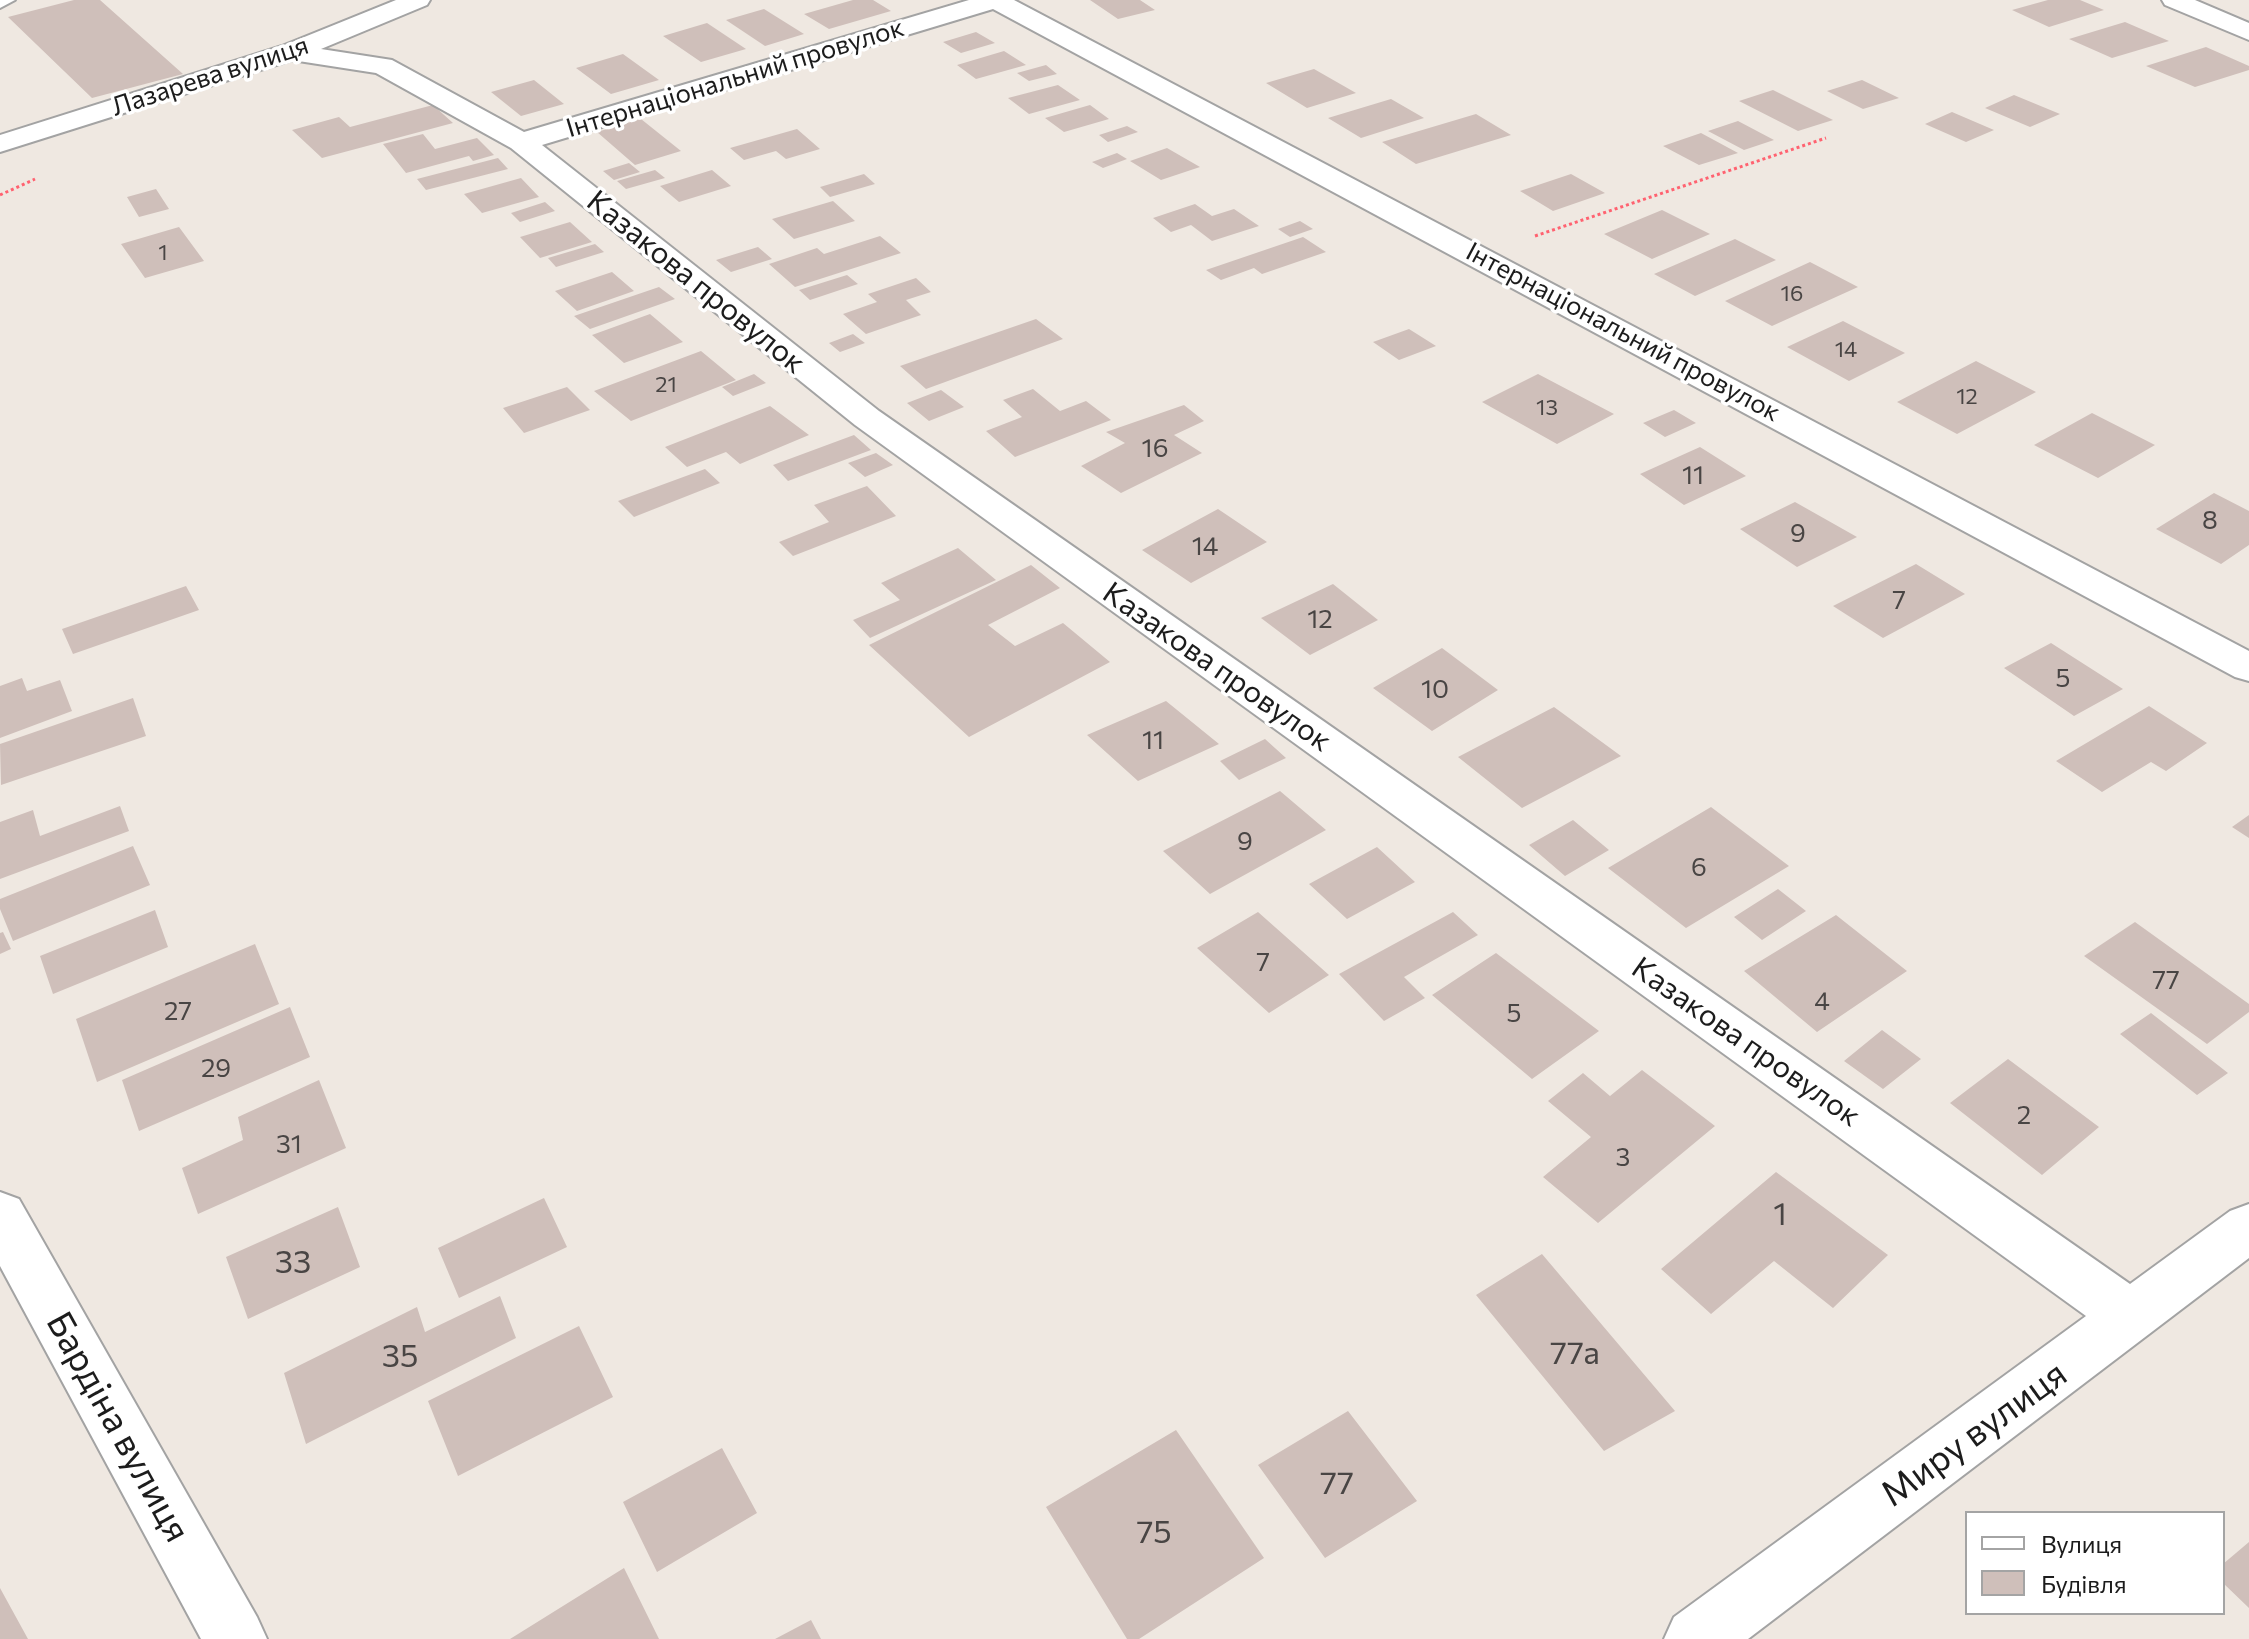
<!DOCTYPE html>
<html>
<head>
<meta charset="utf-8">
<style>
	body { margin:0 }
	#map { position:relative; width:2249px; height:1639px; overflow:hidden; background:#efe8e1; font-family:Commissioner,sans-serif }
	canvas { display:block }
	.legend { position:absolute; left:1965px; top:1511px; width:260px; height:104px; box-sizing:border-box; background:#fff; border:2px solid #a4a4a4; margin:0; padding:10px 14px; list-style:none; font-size:24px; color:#1c1c1c }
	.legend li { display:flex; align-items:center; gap:16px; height:40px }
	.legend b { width:40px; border:2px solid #a4a4a4 }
</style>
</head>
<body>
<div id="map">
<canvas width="2249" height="1639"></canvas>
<ul class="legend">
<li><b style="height:10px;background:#fff"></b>Вулиця</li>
<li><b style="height:22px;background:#cfbfba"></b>Будівля</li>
</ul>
</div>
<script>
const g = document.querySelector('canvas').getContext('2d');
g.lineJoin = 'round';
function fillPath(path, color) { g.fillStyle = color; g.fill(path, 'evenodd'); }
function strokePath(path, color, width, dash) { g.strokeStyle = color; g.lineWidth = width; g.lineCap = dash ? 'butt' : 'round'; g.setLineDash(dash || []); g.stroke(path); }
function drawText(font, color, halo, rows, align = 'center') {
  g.font = font + ' Commissioner,sans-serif'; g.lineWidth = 7; g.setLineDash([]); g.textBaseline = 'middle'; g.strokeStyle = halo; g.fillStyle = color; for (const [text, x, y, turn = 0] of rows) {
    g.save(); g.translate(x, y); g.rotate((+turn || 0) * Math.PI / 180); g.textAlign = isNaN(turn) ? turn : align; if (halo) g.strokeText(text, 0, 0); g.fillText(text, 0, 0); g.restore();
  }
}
const building = new Path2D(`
	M74,0H100L183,74L92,98L8,17Z
	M853,0H873L891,11L829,29L804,14Z
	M1090,0H1140L1155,10L1118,19Z
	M2048,0H2080L2104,10L2049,27L2012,10Z
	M764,9L804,34L765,46L726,20Z
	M2125,22L2169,41L2112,58L2069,39Z
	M707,23L746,49L701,62L663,36Z
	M976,32L995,43L961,53L943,42Z
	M2206,47L2249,66V70L2195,87L2146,66Z
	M1004,51L1026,65L976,79L957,65Z
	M623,54L659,80L611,94L576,68Z
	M1046,65L1057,74L1029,81L1017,73Z
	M1314,69L1356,93L1307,108L1266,83Z
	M534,80L564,104L521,116L491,92Z
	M1862,80L1899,98L1863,109L1827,91Z
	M1058,85L1080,100L1029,114L1008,98Z
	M1773,90L1833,120L1798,131L1739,101Z
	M2014,95L2060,114L2030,127L1985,108Z
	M1391,99L1424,118L1361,138L1328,118Z
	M433,105L453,123L322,158L292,130L339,117L350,127Z
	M1090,105L1109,119L1064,132L1045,118Z
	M1952,112L1994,130L1966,142L1925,124Z
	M1476,114L1511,135L1416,164L1382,142Z
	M641,119L681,151L635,165L597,132Z
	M1738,121L1774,140L1744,150L1708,131Z
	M1127,126L1138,132L1108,142L1099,135Z
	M797,129L820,149L786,159L776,151L744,160L730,148Z
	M1701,133L1738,153L1699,165L1663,146Z
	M423,134L435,149L477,138L494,155L473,161L469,156L406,173L383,144Z
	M1167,148L1200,167L1161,180L1130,161Z
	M1117,153L1127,159L1103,168L1092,162Z
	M498,158L508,169L426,190L417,179Z
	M629,163L640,172L614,180L603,171Z
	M655,170L665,178L626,189L617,181Z
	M712,170L731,186L679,202L660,186Z
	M864,174L875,184L830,197L820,187Z
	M1571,174L1605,193L1553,211L1520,191Z
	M521,178L539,197L482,213L464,194Z
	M156,189L169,209L139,217L127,197Z
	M833,201L855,221L794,239L772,219Z
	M545,202L555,211L520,222L511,213Z
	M1195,204L1212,216L1234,209L1259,226L1212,241L1191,225L1171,232L1153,218Z
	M1662,210L1710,234L1652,259L1604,234Z
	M1300,221L1313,229L1290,237L1278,229Z
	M570,222L592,242L540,258L520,237Z
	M179,227L204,261L145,278L121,244Z
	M880,236L901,253L795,287L769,264L817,248L824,254Z
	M1303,237L1326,252L1262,274L1254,268L1221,280L1206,270Z
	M1735,239L1776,260L1695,296L1654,274Z
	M595,244L604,252L556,267L548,258Z
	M758,247L772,259L731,272L716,260Z
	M1810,262L1858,287L1772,326L1725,301Z
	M612,272L634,291L577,311L555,291Z
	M847,275L858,284L810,300L799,290Z
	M916,278L931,292L906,300L921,315L866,334L843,314L877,302L868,294Z
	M659,287L675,299L590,329L574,316Z
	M650,314L683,342L624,363L592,335Z
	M1036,319L1063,339L926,389L900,366Z
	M1843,321L1905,353L1849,381L1787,347Z
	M1409,329L1436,346L1399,360L1373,342Z
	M853,334L865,343L840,352L829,343Z
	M701,351L736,380L631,421L594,391Z
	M1976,361L2036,392L1957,434L1897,402Z
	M754,374L766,383L733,396L722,387Z
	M1538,374L1614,414L1557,444L1482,402Z
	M567,387L590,410L524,433L503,408Z
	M1033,389L1060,411L1086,401L1111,420L1015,457L986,431L1022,417L1003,400Z
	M941,390L964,407L929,421L907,403Z
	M1184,405L1204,421L1174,435L1202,453L1121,493L1081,466L1125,443L1106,432Z
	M770,406L809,435L740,464L726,452L687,467L665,447Z
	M1674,410L1696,423L1665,437L1643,423Z
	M2092,413L2155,445L2098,478L2034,445Z
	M854,435L871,450L788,481L773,465Z
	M1700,447L1746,476L1684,505L1640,474Z
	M876,453L893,465L865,477L848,463Z
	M705,469L720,483L634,517L618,501Z
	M867,486L896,516L793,556L779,542L829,522L814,505Z
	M2214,493L2249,511V545L2221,564L2156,529Z
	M1795,502L1857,537L1797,567L1740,529Z
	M1218,509L1267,542L1191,583L1142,550Z
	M958,548L996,580L870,638L853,620L900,600L881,583Z
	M1916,564L1965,594L1883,638L1833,606Z
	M1031,565L1060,588L988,625L1015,646L1063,623L1110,662L969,737L869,645Z
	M1333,584L1378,620L1310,655L1261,618Z
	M186,586L199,610L73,654L62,629Z
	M2051,643L2123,689L2074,716L2004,668Z
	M1442,648L1498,690L1432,731L1373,688Z
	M22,678L27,691L60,680L72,711L0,738V686Z
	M133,698L146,736L1,785L0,744Z
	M1166,701L1219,744L1138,781L1087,735Z
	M2149,706L2207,743L2166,771L2151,762L2102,792L2056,761Z
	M1554,707L1621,756L1522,808L1458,757Z
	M1265,739L1286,758L1239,780L1220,761Z
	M1280,791L1326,830L1210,894L1163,851Z
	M120,806L129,831L0,879V822L33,810L40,836Z
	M1711,807L1789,866L1686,928L1608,868Z
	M2249,815V838L2232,827Z
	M1573,820L1609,850L1565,876L1529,845Z
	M133,846L150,885L13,941L0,909V899Z
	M1377,847L1415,882L1347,919L1309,884Z
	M1778,889L1806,911L1762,940L1734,917Z
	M155,910L168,947L53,994L40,956Z
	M1258,912L1329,975L1269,1013L1197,948Z
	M1453,912L1478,935L1404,977L1425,998L1384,1021L1339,974Z
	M1836,915L1907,971L1817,1032L1744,971Z
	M2135,922L2249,1004V1012L2207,1044L2084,956Z
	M3,932L11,949L0,954V933Z
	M255,944L279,1004L97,1082L76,1019Z
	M1496,953L1599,1031L1532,1079L1432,995Z
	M290,1007L310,1057L139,1131L122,1080Z
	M2151,1013L2228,1073L2197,1095L2120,1034Z
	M1882,1030L1921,1059L1883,1089L1844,1061Z
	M2008,1059L2099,1127L2042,1175L1950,1103Z
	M1642,1070L1715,1126L1598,1223L1543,1177L1591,1137L1548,1101L1583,1073L1610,1096Z
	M319,1080L346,1148L198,1214L182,1168L243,1140L238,1117Z
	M1776,1172L1888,1255L1833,1308L1774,1261L1711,1314L1661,1269Z
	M544,1198L567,1247L459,1298L438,1248Z
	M338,1207L360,1267L248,1319L226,1257Z
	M1542,1254L1675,1411L1604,1451L1476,1295Z
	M500,1296L516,1338L306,1444L284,1373L417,1307L425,1332Z
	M579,1326L613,1397L458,1476L428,1401Z
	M1348,1411L1417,1501L1325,1558L1258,1465Z
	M1176,1430L1264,1558L1139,1639H1127L1046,1507Z
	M722,1448L757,1513L657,1572L623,1502Z
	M2249,1542V1608L2223,1583V1564Z
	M624,1568L659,1639H510Z
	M0,1588L28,1639H0Z
	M811,1620L821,1639H775Z`);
const path = new Path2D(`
	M0,195L35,179
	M1535,236L1826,138`);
const service = new Path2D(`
	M0,0H15L0,8Z`);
const minor = new Path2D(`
	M396,0H430L427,5L321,49L392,60L524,132L969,0H1014L2249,651V681L2235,677L993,9L542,145L879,411L2130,1284L2230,1211L2249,1204V1258L1748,1639H1664L1674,1617L2086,1316L855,425L511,148L376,73L292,60L0,152V135L282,46Z
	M2162,0H2195L2249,23V40L2165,5Z
	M0,1192L19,1199L257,1617L267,1639H201L0,1266Z`);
const farNumbernames = [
	["1",163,253],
	["16",1792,294],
	["14",1846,350],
	["21",666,385],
	["12",1967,397],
	["13",1547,408]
];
const farStreetnames = [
	["Лазарева вулиця",210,76,-18],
	["Інтернаціональний провулок",735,78,-17],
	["Інтернаціональний провулок",1623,332,28]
];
const numberNames = [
	["16",1155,448],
	["11",1693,475],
	["8",2210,520],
	["9",1798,533],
	["14",1205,546],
	["7",1899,600],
	["12",1320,619],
	["5",2063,678],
	["10",1435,689],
	["11",1153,740],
	["9",1245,841],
	["6",1699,867],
	["7",1263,962],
	["77",2166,980],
	["4",1822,1001],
	["27",178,1011],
	["5",1514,1013],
	["29",216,1068],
	["2",2024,1115],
	["31",289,1144],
	["3",1623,1157]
];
const streetNames = [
	["Казакова провулок",696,282,39],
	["Казакова провулок",1217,667,35],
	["Казакова провулок",1746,1042,35]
];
const nearNumbernames = [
	["1",1780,1214],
	["33",293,1262],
	["77а",1575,1353],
	["35",400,1356],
	["77",1337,1483],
	["75",1154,1532]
];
const nearStreetnames = [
	["Бардіна вулиця",118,1427,61],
	["Миру вулиця",1974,1434,-36]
];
fillPath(building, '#cfbfba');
strokePath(service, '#a3a3a3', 4);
strokePath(minor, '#a3a3a3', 4);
strokePath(path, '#ff6270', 3, [3, 3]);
fillPath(service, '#fff');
fillPath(minor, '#fff');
drawText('22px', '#494544', null, farNumbernames);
drawText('26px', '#1c1c1c', '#fff', farStreetnames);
drawText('26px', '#494544', null, numberNames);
drawText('30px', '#1c1c1c', '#fff', streetNames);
drawText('32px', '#494544', null, nearNumbernames);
drawText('36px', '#1c1c1c', '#fff', nearStreetnames);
</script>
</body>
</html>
